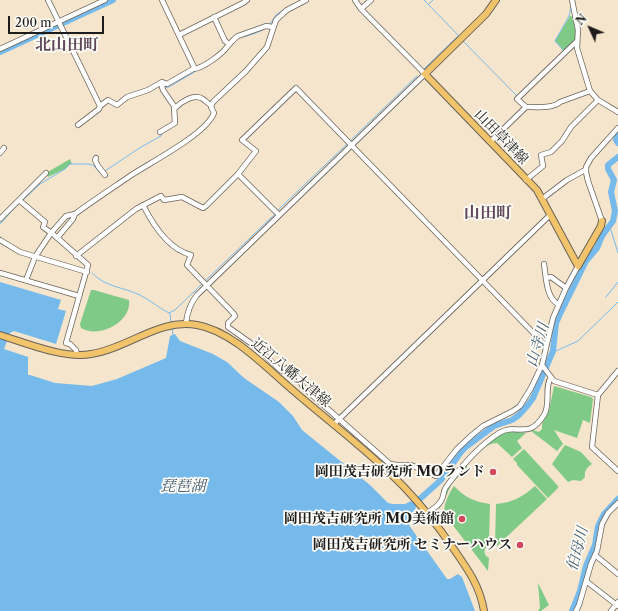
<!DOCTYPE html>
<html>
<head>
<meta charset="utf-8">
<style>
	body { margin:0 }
	#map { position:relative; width:618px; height:611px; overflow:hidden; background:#f4e5cc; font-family:"Libre Caslon Text",serif }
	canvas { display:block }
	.north { position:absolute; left:570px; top:8px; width:40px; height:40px; -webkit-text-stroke:3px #fdfcf7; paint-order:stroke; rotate:314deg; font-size:11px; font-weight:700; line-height:16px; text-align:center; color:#1c1c1c }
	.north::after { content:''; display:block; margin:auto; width:14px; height:18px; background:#1c1c1c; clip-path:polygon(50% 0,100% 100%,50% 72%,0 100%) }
	.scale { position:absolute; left:8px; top:16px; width:96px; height:18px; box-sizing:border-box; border:2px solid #1c1c1c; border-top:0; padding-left:5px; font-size:12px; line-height:14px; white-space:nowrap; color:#1c1c1c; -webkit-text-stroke:3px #fdfcf7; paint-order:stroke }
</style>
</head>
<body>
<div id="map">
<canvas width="618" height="611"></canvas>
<div class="north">N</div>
<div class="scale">200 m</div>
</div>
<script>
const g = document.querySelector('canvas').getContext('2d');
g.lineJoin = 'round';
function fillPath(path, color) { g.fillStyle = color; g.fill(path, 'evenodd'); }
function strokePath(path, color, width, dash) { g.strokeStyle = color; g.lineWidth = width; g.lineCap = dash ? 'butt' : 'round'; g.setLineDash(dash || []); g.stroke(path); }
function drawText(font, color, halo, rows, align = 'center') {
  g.font = font + ' "Libre Caslon Text","Noto Serif JP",serif'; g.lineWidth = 3.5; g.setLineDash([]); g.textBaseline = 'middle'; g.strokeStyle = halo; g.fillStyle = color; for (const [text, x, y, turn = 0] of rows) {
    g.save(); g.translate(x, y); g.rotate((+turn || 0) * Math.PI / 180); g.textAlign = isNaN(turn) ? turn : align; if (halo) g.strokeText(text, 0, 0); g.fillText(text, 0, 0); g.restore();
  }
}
const green = new Path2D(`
	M570,16L575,17C577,34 580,39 564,51L555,41Z
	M70,159L72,164H70L65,169L48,177L46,173Z
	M91,290H94L129,300C132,322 99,339 81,328L80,324Z
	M554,386L591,397L593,399L590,423L583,420L577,438L554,430L563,444L557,451L531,431L533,430L539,432L542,429V424L549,411Z
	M509,431L526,433L517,441L522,448L512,457L497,443C485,443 476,457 467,464V468L452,483L443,503L439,509L438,507C441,501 444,493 448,488C461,469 487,438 509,431Z
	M565,445L581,452L592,464C587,467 584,471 585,477L581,481L573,480L568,482L552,464Z
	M524,449L558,486V488L548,498L517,465V463L513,459Z
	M454,486C464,497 475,502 490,504L489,544C483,549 483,555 489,558L488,571L445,515C442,507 449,493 454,486Z
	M535,486L547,499L497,546L495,545L496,504C512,503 524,496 535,486Z
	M538,583L549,605L541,611H538L540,608Z`);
const water = new Path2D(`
	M0,282L61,300L58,309L66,311L56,344L14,331L10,333L4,349L28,357V375H30L55,383L92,386L117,379L166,358L170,336L175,334L180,341L213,354L227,362L244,378L279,402L293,416L302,430L370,485L388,503L393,504H405L411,501L416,508L414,511L409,525L411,528L447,579H450L458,574L462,577L475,611H0Z`);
const stream = new Path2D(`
	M424,0L459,36
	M429,4L433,0
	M270,24L276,15L283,10L300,1
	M243,37L253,34L263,30
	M463,41L517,96
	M564,51L555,41L569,16L571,7
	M424,69L458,36
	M165,86L167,88L198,70
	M350,141L417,76
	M105,171L141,147L161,136L162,133
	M23,200L40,184L65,169L70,164H90L94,166L101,174
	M277,211L347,144
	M0,224L20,202
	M610,227L618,253
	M92,273C105,287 123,287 140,295C150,300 159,308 169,313
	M205,281L275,214
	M606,297L618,282
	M169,313L175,310L203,283
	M170,314L171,322
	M172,327L173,336
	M553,350L556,351L578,341L618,302`);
const river = new Path2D(`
	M0,52L113,0
	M618,135L616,140L618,143
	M410,510L413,505L441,480L461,452L467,446L494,426L512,420L519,415L528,405L533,398L553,351L556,323L560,314L586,261L597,248L602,236L613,221L615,211L611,192L614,180L608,169V165L618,157
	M572,611L580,591L586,566L595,545L598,526L604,514L618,499`);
const minor = new Path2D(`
	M48,0L100,106
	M572,0L578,30L577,48L590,91L598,100L618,112
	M361,9L371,0
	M214,17L225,41L229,44
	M179,35L243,3L247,0
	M577,41L517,99L526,107C535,107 553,109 560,102L590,91
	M0,49L105,0
	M193,69C202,69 222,54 227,47C231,43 233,39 238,36L266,26L273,27
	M175,108C181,102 194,93 203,99C206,101 208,104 211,105
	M78,125L99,109L100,106L108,100L117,105L127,97L148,90L162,82L167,84L193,69L194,67L162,0
	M160,132L175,123L174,106L163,90L162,87L164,83
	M490,142L526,107
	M0,153L4,148
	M96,158L95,160L98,166L105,175
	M238,174L279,215
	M526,180L543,166L541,155L551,152L562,141L571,127L598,100
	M542,199L567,180L585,170
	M19,200L45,222L43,227L54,235L88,265L66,343L70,344L76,350L77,355
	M143,205C153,225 168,249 191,255L187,265L234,314L235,316L228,323V327L259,349L280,370L283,371L287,368H291L297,374L303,387L390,464L397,465H411L436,476L457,449L472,435L483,426L513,411L520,406L531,388L542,365L553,318L566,288L578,266
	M0,219L46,173
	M602,221L588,181L586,172V167L591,158L618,128
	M57,238L73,219L75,214
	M0,240L20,252L87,272
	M76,256L136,209L161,196L164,200L182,197L203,208L206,206L238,174L256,151L242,140L296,88L546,346
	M544,264C546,276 546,298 558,304
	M0,273L79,296
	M546,278L551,277L566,288
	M26,280L35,257L51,233L66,216L75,214C94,200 114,187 133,174C153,161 206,134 214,113L211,107L213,102L246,71L267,47L276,20L287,10L306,0
	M186,323C187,313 190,304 197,295L425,74L361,9L355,0
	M542,365L554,381L598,395
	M618,371L598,395L592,447L618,471
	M333,425L550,215
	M427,513C432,510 438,506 441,501C444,497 443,491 446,487C460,468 480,445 499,433C517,422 528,441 544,415C551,404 544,387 551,377
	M595,555L618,574
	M586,581L618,606
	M576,611L579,605L591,564L597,551L602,524L608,513L618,503
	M611,611L618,602`);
const major = new Path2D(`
	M496,0L486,14L425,74L537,190L578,266
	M578,266L601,226L602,221
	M0,335C26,343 64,359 91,354C127,349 159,318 197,325C233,331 268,370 296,393C332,424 371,453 404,487C422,506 438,526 453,548C467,568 480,586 484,611`);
const markers = [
	[493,472,4,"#d1495b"],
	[462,519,4,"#d1495b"],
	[520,545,4,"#d1495b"]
];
const streetNames = [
	["山田草津線",501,137,46],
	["近江八幡大津線",291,373,40]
];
const poiNames = [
	["岡田茂吉研究所 MOランド",485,472],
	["岡田茂吉研究所 MO美術館",454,519],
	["岡田茂吉研究所 セミナーハウス",512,545]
];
const waterNames = [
	["山寺川",538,345,-73],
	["琵琶湖",183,487],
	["伯母川",578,549,-75]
];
const quarterNames = [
	["北山田町",67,45],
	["山田町",488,213]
];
fillPath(green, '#80ca87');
fillPath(water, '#76baec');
strokePath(stream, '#76baec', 1);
strokePath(river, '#76baec', 6);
strokePath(minor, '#68625a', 6);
strokePath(major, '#68625a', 8);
strokePath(minor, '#fff', 4.5);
strokePath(major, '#f1c36a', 6);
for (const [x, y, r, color] of markers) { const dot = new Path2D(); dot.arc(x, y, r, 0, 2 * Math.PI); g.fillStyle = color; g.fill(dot); strokePath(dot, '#fdfcf7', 1.5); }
drawText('14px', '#1c1c1c', '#fdfcf7', streetNames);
drawText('bold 14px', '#1c1c1c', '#fdfcf7', poiNames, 'right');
drawText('italic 15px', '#405b6f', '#fdfcf7', waterNames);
drawText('bold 16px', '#5e4859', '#fdfcf7', quarterNames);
</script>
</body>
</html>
